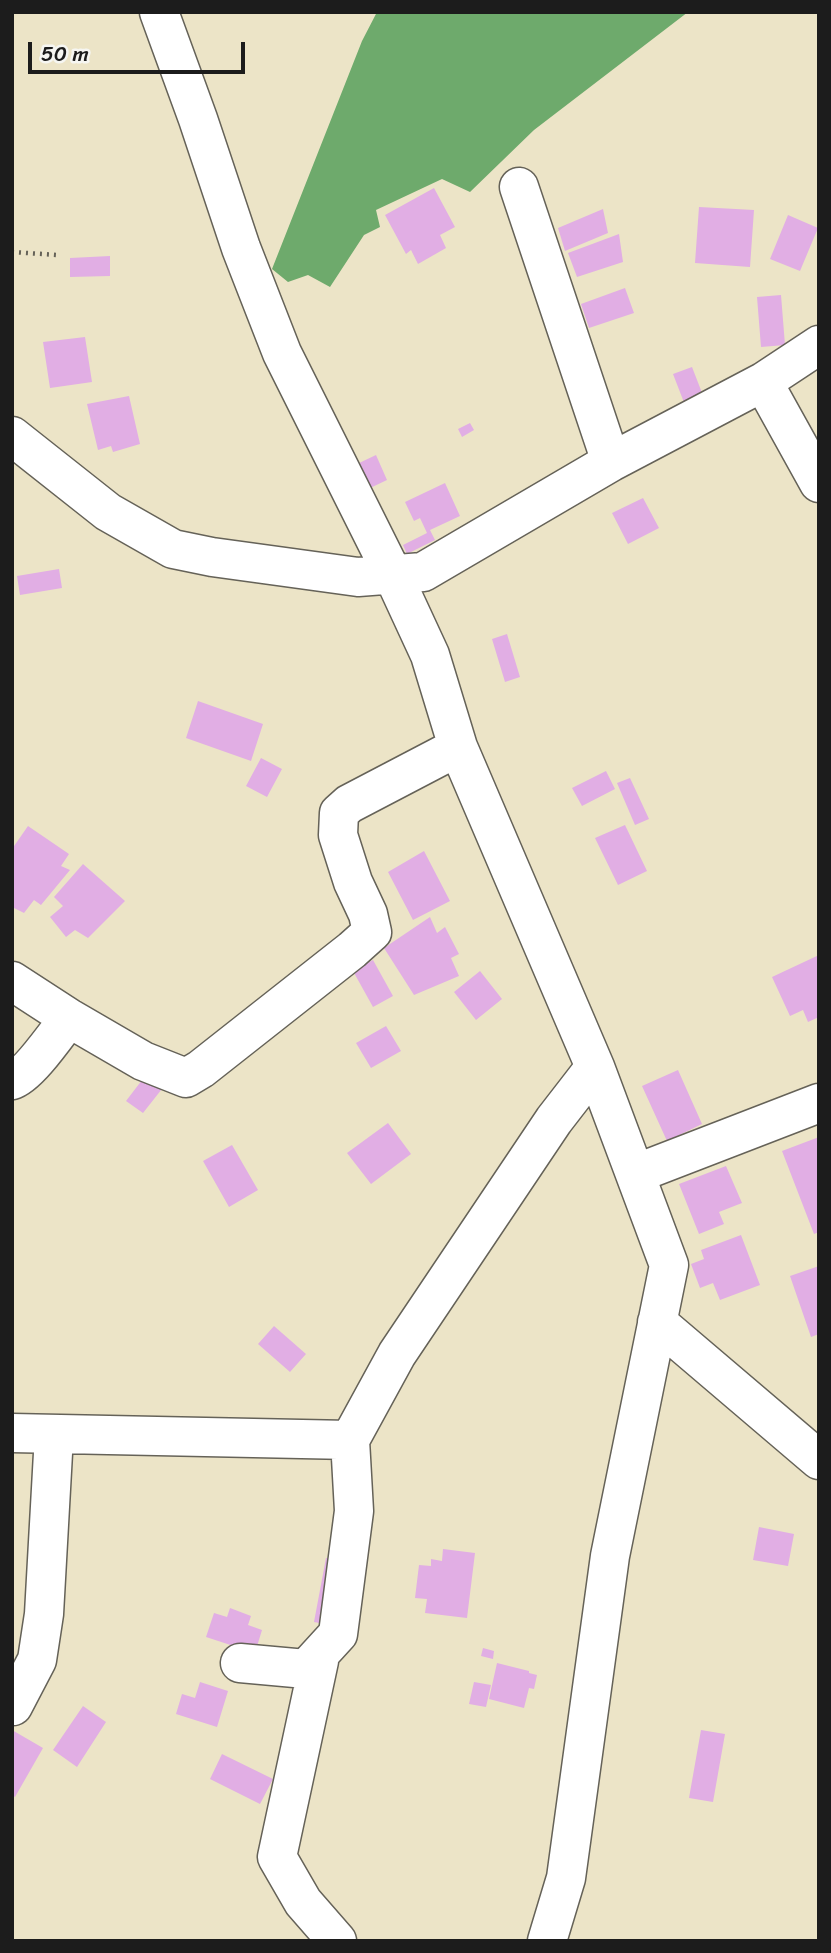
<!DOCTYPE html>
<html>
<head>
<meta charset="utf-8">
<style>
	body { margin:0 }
	#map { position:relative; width:831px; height:1953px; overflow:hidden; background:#ece4c7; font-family:Sriracha,sans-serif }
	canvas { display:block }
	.frame { position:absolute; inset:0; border:14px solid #1c1c1c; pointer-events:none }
	.scale { position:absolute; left:28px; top:42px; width:217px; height:32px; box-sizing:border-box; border:4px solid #1c1c1c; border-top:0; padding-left:9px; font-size:21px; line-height:24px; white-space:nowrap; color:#1c1c1c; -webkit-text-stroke:5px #f6f6f2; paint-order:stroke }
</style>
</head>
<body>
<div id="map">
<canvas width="831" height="1953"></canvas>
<div class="frame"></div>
<div class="scale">50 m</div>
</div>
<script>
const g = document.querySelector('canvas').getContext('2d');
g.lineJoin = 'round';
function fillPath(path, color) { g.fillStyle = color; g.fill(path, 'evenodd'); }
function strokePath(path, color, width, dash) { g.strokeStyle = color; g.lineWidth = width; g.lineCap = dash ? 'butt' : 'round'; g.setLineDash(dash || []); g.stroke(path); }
const forest = new Path2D(`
	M377,12H688L534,130L470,192L442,179L376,210L380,227L364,235L330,287L308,275L288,282L272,269L362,41Z`);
const building = new Path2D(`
	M434,188L455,227L440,235L446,248L418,264L411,250L406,254L385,215Z
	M699,207L754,210L750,267L695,263Z
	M603,209L608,233L565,251L558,228Z
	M788,215L818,228L800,271L770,259Z
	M619,234L623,262L577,277L568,253Z
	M110,256V276L70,277V258Z
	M625,288L634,313L589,328L581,304Z
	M781,295L785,345L761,347L757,297Z
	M85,337L92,382L50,388L43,342Z
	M692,367L704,398L685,405L673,374Z
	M129,396L140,444L113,452L111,446L98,450L87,404Z
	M470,423L474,430L462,437L458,429Z
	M376,455L387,480L368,489L357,464Z
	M445,483L460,516L430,530L435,540L407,554L403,545L427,533L420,518L414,521L405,502Z
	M643,498L659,528L628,544L612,513Z
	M59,569L62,588L20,595L17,576Z
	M507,634L520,677L505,682L492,639Z
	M198,701L263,724L251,761L186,738Z
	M261,758L282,769L267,797L246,786Z
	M606,771L615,789L582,806L572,788Z
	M630,778L649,819L635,825L617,783Z
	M625,825L647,871L618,885L595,838Z
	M28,826L69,854L61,866L70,870L41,905L34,900L24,913L12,907V849Z
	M424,851L450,901L413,920L388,872Z
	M83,864L125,901L88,938L75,930L66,937L50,917L63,906L54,897Z
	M430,917L437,933L445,927L459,954L451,958L459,976L414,995L384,948Z
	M819,955V1017L808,1022L803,1010L790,1016L772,977Z
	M373,960L393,996L373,1007L353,971Z
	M480,971L502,999L476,1020L454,992Z
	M386,1026L401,1051L371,1068L356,1043Z
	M152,1067L169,1080L143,1113L126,1101Z
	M678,1070L702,1124L667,1141L642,1086Z
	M388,1123L411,1154L371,1184L347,1153Z
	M819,1137V1232L814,1234L782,1151Z
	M232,1145L258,1190L229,1207L203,1161Z
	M726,1166L742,1203L719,1212L724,1224L699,1234L679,1184Z
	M741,1235L760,1285L720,1300L713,1283L700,1288L691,1264L704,1259L701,1250Z
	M819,1266V1334L811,1337L790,1276Z
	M274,1326L306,1354L290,1372L258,1344Z
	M759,1527L794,1534L788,1566L753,1560Z
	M443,1549L475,1553L467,1618L425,1613L427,1599L415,1598L419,1565L431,1566V1559L442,1561Z
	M326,1558L343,1561L330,1625L314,1622Z
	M230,1608L251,1616L248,1625L262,1630L255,1653L206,1637L214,1613L227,1617Z
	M483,1648L494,1651L493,1659L481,1656Z
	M497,1663L529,1671V1673L537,1675L534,1689L529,1688L524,1708L489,1699Z
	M200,1682L228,1691L217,1727L176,1714L182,1694L195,1698Z
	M474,1682L491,1685L486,1707L469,1704Z
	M83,1706L106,1722L77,1767L53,1750Z
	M12,1730L43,1748L15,1797L12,1795Z
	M701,1730L725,1734L713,1802L689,1798Z
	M222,1754L273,1779L260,1804L210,1779Z`);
const path = new Path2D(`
	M12,252L57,255`);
const minor = new Path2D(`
	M159,12L198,119L241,248L282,353L393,575L430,655L458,747L595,1067L669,1265L610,1556L566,1878L547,1941
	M519,187L611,462
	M763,382L819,483
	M12,436L108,512L173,549L212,557L358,577L423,572L611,462L763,382L819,345
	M12,981L69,1018L143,1061L186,1078L201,1069L352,950L372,932L368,914L353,882L338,835L339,813L349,804L458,747
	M12,1080C28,1076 58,1032 69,1018
	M635,1174L819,1103
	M657,1322L819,1460
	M12,1433L350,1440
	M319,1661L277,1857L303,1902L337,1941
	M240,1663L306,1669L338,1634L354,1511L350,1440L397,1354L554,1120L595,1067
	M13,1706L37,1660L44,1614L54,1435`);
fillPath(forest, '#6eaa6c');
fillPath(building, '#e1aee4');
strokePath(minor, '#656258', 41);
strokePath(path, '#656258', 4.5, [2, 5]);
strokePath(minor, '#fff', 38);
</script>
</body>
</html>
